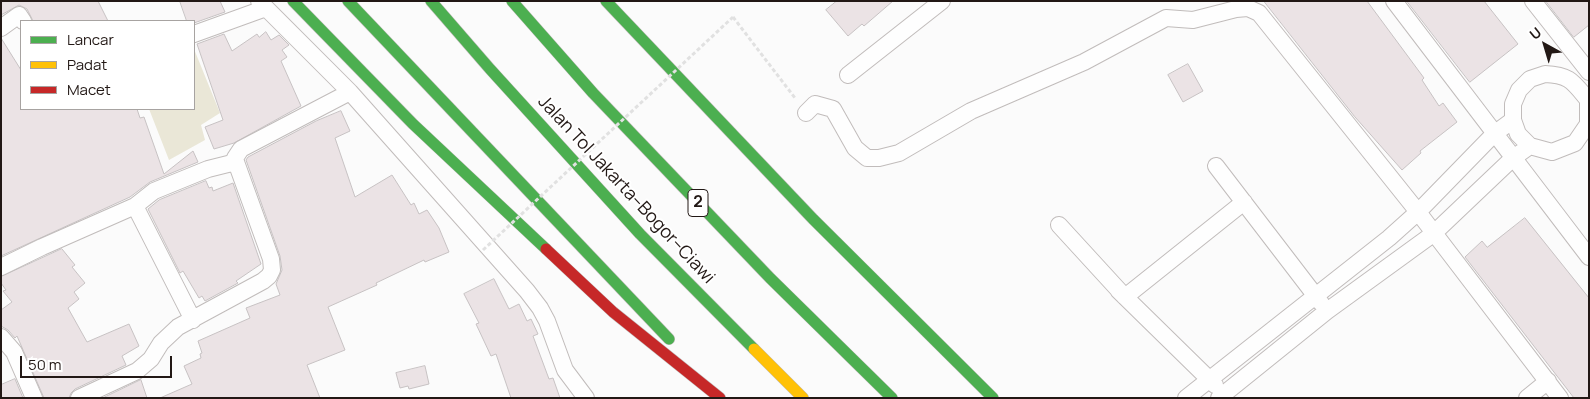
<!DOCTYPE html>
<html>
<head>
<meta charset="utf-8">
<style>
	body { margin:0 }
	#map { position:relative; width:1590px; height:399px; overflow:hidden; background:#fbfbfb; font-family:Manrope,sans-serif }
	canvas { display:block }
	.frame { position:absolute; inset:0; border:2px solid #221815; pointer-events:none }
	.legend { position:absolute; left:20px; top:20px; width:175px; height:90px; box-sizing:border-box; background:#fff; border:1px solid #a7a3a1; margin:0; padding:6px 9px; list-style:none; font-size:15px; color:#221815 }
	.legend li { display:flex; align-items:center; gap:10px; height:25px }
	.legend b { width:25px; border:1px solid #a7a3a1 }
	.north { position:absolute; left:1520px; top:20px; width:50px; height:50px; -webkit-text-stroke:4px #fff; paint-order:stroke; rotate:321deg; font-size:14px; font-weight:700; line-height:20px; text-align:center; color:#221815 }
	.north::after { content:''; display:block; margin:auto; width:18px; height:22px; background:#221815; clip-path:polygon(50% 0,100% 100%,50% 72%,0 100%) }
	.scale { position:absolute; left:20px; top:356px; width:152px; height:22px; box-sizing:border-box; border:2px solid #221815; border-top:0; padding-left:6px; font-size:15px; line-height:18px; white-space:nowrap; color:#221815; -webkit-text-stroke:4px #fff; paint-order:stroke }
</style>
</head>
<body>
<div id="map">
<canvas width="1590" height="399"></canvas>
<div class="frame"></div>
<ul class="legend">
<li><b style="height:6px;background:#4caf50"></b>Lancar</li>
<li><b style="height:6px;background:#ffc107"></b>Padat</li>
<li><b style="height:6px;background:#c62828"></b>Macet</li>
</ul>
<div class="north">U</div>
<div class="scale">50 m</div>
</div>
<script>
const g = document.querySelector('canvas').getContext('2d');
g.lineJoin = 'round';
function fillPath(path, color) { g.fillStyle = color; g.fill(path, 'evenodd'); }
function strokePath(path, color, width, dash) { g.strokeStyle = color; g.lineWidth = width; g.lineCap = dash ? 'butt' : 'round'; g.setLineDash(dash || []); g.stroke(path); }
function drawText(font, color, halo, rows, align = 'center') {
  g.font = font + ' Manrope,sans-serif'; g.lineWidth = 4; g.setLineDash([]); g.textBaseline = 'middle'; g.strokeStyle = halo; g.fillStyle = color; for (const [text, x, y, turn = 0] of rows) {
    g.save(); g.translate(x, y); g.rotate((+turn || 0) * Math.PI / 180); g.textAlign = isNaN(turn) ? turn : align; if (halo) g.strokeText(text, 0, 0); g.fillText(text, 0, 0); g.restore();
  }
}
const green = new Path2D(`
	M194,49L220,113L201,125L205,140L169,160L149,109H194Z`);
const building = new Path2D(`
	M1,1H98L108,21H33L27,9L19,5L1,15Z
	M180,1H220L225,12L194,23V21H187Z
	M837,1H893L864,26L862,24L848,36L826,10Z
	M1264,1H1367L1424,78L1422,80L1439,106L1443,103L1457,122L1420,151L1421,153L1402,170L1355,117Z
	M1407,1H1484L1518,44L1470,82Z
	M1546,1H1589V25L1574,37Z
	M266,32L271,40L279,35L289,45L282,50L287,57L281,61L301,106L234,143L214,149L205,127L223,120L197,44L224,34L232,51L257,34L259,37Z
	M1,38L21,70V109H137L140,118L144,117L164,174L193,151L198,162L150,182L130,197L1,256Z
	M1188,64L1203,91L1183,102L1168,75Z
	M341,111L350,131L335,138L355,197L392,175L411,205L414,203L419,214L427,210L439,228L449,252L425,262L424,260L376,283L377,285L328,307L345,350L307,365L320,398H160L192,384L184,366L201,358L200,354L202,353L198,341L250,318L246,308L280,295L276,284L282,270L280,256L246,160L248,157L316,121Z
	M206,181L209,188L212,187L213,191L233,183L261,264L236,281L238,283L205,301L202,296L199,298L183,271L180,273L148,209L159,200Z
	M1525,218L1589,298V398H1574L1465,257L1482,241L1487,247Z
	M62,249L75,265L72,267L85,283L74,292L79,299L68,308L87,342L129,324L139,346L122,356L126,365L75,389L71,393L69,398H44L17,336L15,338L8,330L1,326V310L12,302L3,291L6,290L1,283V277Z
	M494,279L509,309L519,304L527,321L531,319L538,334L533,336L549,379L553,378L560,398H511L496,354L491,356L476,324L479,323L464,294Z
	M425,366L429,384L409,389L408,386L400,388L396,373Z
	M15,379L23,398H1V385Z
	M141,380L147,398H103Z`);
const path = new Path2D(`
	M733,17L795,98`);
const street = new Path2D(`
	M259,1L350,92L527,291L540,308L547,321L565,370L586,398
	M1394,1L1589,257
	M1533,1L1589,72
	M1,28L19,15L23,21
	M194,34L266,8
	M1545,74C1570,75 1573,82 1588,100V124L1575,143L1552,152L1530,146L1518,134L1513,120V104L1519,90L1530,79Z
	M848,75L942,1
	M806,113L815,104L833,109L855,148L867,158H879L899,153L971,111L1084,62L1166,18L1193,20L1236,9L1248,8L1259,13L1418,212L1560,398
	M1216,166L1321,303
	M135,206L193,320
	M1059,225L1125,297L1244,202
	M1,267L42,247L135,206L154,191L208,169L236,162
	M1118,290L1215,385
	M1,337L14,352L34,398
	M79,398L137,371L151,359L161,343L178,327L263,281L269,276L272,270L271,259L236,162L235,158L241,149L350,92
	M1186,398L1389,238L1418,212L1494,134L1513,120
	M1219,398L1327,311L1433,234L1513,158L1530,146
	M1527,398L1548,381`);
const fast = new Path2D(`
	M293,1L413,124L546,249
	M348,1L669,339
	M431,1L490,69L640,234L754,349
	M512,1L593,93L770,278L892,398
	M606,1L813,219L993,398`);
const slow = new Path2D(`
	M754,349L803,398`);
const jam = new Path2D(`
	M546,249L613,312L720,398`);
const pathBridge = new Path2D(`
	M483,250L733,17`);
const shields = [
	[698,203,20]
];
const shieldNames = [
	["2",698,203]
];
const streetNames = [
	["Jalan Tol Jakarta–Bogor–Ciawi",626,190,47]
];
fillPath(green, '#eae7d7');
fillPath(building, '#ebe3e5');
strokePath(building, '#c7c2c3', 1);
strokePath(street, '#c1bcbb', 18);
strokePath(fast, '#c1bcbb', 12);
strokePath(slow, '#c1bcbb', 12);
strokePath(jam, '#c1bcbb', 12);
strokePath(path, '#e1e1e1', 3, [4, 2.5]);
strokePath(street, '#fefefe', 16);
strokePath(fast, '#4caf50', 11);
strokePath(slow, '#ffc107', 11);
strokePath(jam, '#c62828', 11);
strokePath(pathBridge, '#e1e1e1', 3, [4, 2.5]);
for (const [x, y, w] of shields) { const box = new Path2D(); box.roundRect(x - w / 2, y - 13.5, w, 27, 4); g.fillStyle = '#fff'; g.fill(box); strokePath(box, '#221815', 1); }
drawText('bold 16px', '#221815', null, shieldNames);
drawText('18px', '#221815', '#fff', streetNames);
</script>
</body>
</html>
